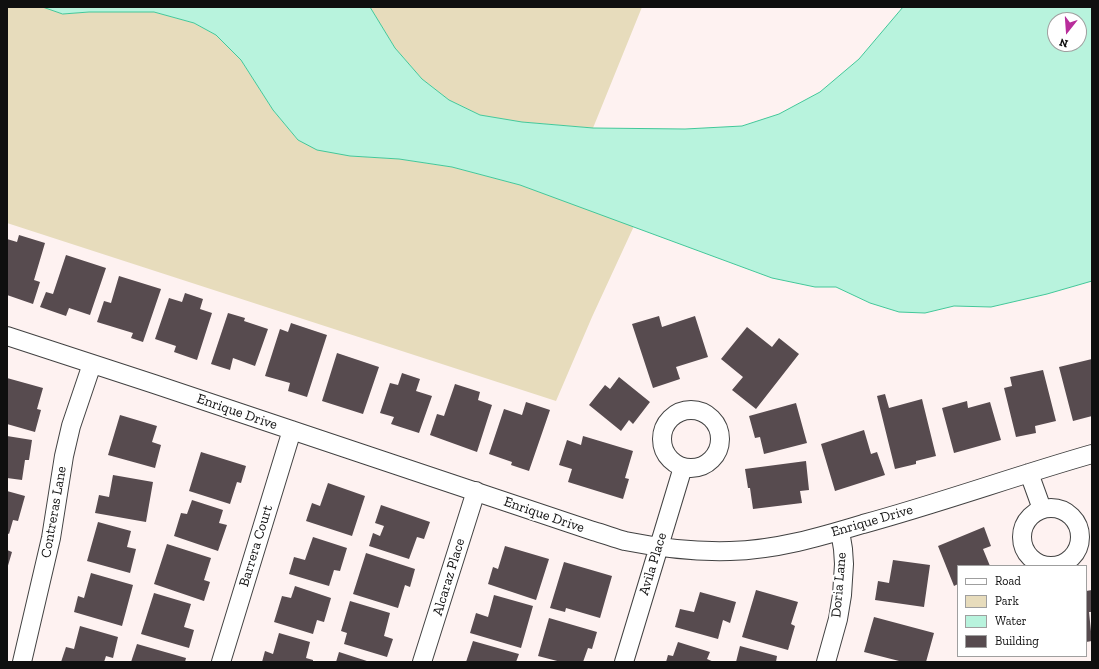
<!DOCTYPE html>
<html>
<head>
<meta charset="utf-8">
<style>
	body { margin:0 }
	#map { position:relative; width:1099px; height:669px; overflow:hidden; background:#fef2f1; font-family:"Zilla Slab",serif }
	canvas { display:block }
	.frame { position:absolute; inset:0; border:8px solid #0f0f0f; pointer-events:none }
	.legend { position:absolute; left:957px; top:565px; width:130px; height:92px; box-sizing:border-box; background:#fff; border:1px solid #9f9f9f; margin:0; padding:5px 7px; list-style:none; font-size:12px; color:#0f0f0f }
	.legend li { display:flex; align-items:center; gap:8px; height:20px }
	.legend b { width:20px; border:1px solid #9f9f9f }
	.north { position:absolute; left:1047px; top:12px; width:40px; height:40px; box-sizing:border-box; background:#fff; border:1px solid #9f9f9f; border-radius:50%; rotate:197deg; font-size:11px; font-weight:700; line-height:16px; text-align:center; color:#0f0f0f }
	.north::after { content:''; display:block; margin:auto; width:14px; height:18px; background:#b82d9b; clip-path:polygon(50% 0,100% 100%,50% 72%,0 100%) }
</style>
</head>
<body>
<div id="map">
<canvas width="1099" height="669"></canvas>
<div class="frame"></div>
<ul class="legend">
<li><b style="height:5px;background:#fff"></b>Road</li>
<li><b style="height:11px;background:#e7dcbc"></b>Park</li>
<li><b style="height:11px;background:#b8f3dd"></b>Water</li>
<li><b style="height:11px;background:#574b4f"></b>Building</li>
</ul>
<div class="north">N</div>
</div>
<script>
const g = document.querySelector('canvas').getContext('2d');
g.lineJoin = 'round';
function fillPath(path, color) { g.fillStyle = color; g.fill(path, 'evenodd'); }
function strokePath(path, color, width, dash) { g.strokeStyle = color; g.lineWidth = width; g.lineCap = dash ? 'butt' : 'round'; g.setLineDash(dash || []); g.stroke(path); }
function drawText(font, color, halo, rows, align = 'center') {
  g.font = font + ' "Zilla Slab",serif'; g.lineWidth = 4; g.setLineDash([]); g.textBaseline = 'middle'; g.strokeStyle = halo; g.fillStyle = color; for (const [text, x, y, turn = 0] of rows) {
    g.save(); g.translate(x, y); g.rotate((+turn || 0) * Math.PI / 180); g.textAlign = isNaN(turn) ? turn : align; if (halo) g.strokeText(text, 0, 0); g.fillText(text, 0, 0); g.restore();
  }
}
const green = new Path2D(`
	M7,7H43L63,14L89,12H154L194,23L216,35L241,60L273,110L298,140L350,156L399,159L452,167L520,185L634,226L592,317L556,401L7,223Z
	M370,7H642L593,128L522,122L480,115L449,100L422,79L395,48Z`);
const water = new Path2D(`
	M43,7H370L395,48L422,79L449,100L480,115L522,122L593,128L685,129L742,126L779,114L820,92L859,59L903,7H1092V281L1047,294L991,307L954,306L925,313L899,312L870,303L836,287H815L772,278L520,185L452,167L399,159L350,156L317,150L298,140L273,110L241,60L216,35L194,23L154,12H89L63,14ZM1055,20H1079V44H1055Z`);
const building = new Path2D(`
	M19,235L45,243L34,280L40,282L33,304L7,295V239L17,242Z
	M66,255L106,268L90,315L69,308L66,316L40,307L46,292L53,294Z
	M119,276L161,289L143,342L131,338L133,333L97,322L104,301L111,303Z
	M185,293L203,299L200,309L212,313L197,360L174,352L176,346L155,339L169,298L182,302Z
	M228,313L245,318L244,321L268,329L255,366L233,358L230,370L211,364Z
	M659,316L662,327L695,316L708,357L676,367L680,379L653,388L632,324Z
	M291,323L327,335L307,397L288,391L290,383L265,376L280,329L288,332Z
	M747,327L772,347L779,338L799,354L756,409L732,390L743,377L721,359Z
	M337,353L379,367L363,414L322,401Z
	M1092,359V416L1073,421L1059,367Z
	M1043,370L1056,421L1035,426L1036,433L1016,437L1004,388L1012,386L1010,377Z
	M402,373L420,379L416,391L432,396L419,433L391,424L394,417L380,413L390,383L398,385Z
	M619,377L650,402L633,424L629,420L621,431L589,405L605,385L610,389Z
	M7,378L43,388L37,409L41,410L35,432L7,424Z
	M455,384L480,392L478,400L492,405L477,452L430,435L437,414L444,416Z
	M885,394L889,408L922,399L936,456L916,461V464L895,469L877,396Z
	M967,401L968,408L990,402L1001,440L954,453L942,408Z
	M526,402L550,410L529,471L511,465L512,462L489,454L504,409L522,415Z
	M796,403L807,443L764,454L760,437L755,438L749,416Z
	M120,415L157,426L152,442L161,445L155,468L108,455Z
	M864,430L871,454L877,452L885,475L835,491L821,444Z
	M7,436L32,440L29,460H25L22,480L7,478Z
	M583,436L633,451L625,478L629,479L623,499L568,482L572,469L559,465L567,440L581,445Z
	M201,452L246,466L241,483L237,482L230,504L189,491Z
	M806,461L809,490L800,491L802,503L753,509L750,488H748L745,469Z
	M113,475L153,482L146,522L95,513L99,495L109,497Z
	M328,483L365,496L352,536L306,521L312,503L320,506Z
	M7,491L25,496L18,521L13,520L9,534L7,533Z
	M192,500L223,510L219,523L227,525L218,551L174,536L181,513L187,514Z
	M381,505L430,522L424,539L417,537L409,559L369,546L373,533L380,536L384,526L375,523Z
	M98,522L131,531L127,547L136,549L130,573L87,561Z
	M984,527L991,546L983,549L990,566H958V584L954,586L938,546Z
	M313,537L347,548L340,571L334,570L329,586L289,574L294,557L305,560Z
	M167,544L211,558L204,580L210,582L204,601L154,584Z
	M505,546L549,559L536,600L488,584L493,567L498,569Z
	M7,550L12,552L7,569Z
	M366,553L415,569L410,587L405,585L398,608L353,594Z
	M893,560L930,565L924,607L875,600L878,581L889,583Z
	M564,562L612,576L600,618L566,608L565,612L550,608Z
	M91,573L133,585L122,626L74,612L78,596L84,598Z
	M295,586L331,598L324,622L317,620L313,634L274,622L282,596L291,598Z
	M756,590L798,602L791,624L795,626L788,650L742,637Z
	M1092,590V612H1089L1092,641L1086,642V591Z
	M700,592L736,602L730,623L723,620L718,639L675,627L680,609L694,612Z
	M154,593L191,604L184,627L194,630L189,648L141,634Z
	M494,595L533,606L521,648L470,633L476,613L488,617Z
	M350,601L390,613L384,636L393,639L387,657L344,644L347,633L341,631Z
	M874,617L934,633L926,662H903L864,652Z
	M549,618L597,632L592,649L588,648L583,662H561L538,656Z
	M80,626L118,637L113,658L106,656L104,662H61L66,647L74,649Z
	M279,633L310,642L306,658L313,660V662H262L265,651L273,654Z
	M473,641L519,654L516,662H466Z
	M678,642L710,652L707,659L714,662H666L668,655L673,656Z
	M137,644L186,658L185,662H131Z
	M740,646L777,656L776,662H736Z
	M339,652L370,662H336Z`);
const minor = new Path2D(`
	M7,336L154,384L593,531C604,534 614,538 625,541C660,548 695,552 730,551C776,550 820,537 863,524C940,503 1015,476 1092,454
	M662 439a29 29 0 1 1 58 0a29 29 0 1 1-58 0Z
	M1029,473L1042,509
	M1022 537a29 29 0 1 1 58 0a29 29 0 1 1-58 0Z
	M22,662L51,538L64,456L71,426L92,364
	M221,662L292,430
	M422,662L476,491
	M624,662L683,467
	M826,662L838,619L842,595L844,564L843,549L840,531`);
const streetNames = [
	["Enrique Drive",237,412,19],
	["Contreras Lane",54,512,-80],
	["Enrique Drive",544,515,19],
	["Enrique Drive",872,521,-16],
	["Barrera Court",256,546,-73],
	["Avila Place",653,564,-73],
	["Alcaraz Place",449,577,-73],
	["Doria Lane",839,585,-85]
];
fillPath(green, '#e7dcbc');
fillPath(water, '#b8f3dd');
strokePath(water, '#43c799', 1);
fillPath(building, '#574b4f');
strokePath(minor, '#424242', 20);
strokePath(minor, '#fff', 18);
drawText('14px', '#0f0f0f', '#fff', streetNames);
</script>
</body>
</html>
